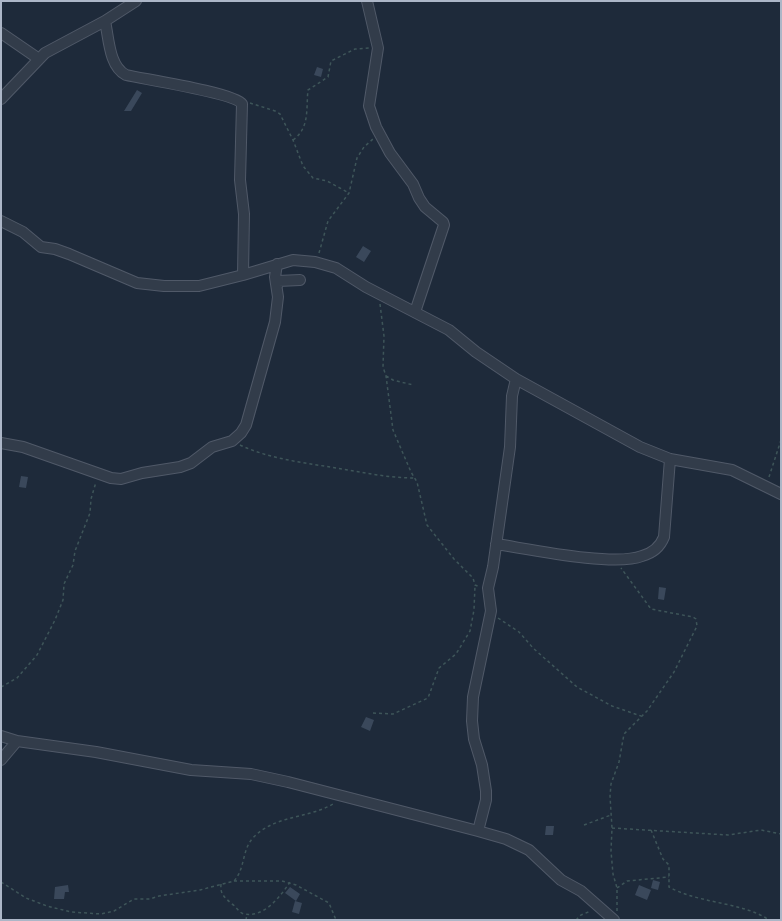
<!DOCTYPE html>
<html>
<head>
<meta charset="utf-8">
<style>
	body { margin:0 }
	#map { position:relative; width:782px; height:921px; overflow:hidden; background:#1e2a3a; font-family:Ubuntu,sans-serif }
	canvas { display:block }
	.frame { position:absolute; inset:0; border:2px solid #acb6c7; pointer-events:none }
</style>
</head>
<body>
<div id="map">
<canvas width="782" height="921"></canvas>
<div class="frame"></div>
</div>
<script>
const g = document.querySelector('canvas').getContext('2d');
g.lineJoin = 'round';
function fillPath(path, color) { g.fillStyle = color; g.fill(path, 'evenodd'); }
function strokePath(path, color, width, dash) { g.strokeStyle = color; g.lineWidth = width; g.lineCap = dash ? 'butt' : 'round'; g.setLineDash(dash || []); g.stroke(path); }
const building = new Path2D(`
	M317,67L323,69L321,77L314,75Z
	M137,90L142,93L131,111H124Z
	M363,246L371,251L364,262L356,257Z
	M21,476L28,477L26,488L19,487Z
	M659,587L666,588L664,600L658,599Z
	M366,717L374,720L370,731L361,727Z
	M546,826H554L553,835H545Z
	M653,880L660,882L658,890L651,888Z
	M68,885L69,892H65L64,899H54L55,887Z
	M639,885L651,890L647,900L635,895Z
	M290,887L300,894L296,901L285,893Z
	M295,901L302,903L299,914L292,912Z`);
const path = new Path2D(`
	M250,103L275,111L280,114L293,140L303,166L313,178L327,181L349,193
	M293,140C310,128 306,108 308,90L328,77L331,61L355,49L369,48
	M319,253L328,221L349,193L357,158L364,147L373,139
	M380,304L384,336L383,367L386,376L393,430L411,472L417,482L427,525L454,559L473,578L475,585L480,587
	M386,376L393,380L413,385
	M240,445C272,460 308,463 342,469C366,473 389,478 415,478
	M769,477L781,440
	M498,618L519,632L533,648L577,687L612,706L641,716
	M1,687L17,678L37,655L55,620L63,600L64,584L73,565L75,551L90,513L91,499L96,482
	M373,713L393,714L428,698L439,668L456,654L470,631L474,610L475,585
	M584,825L611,815
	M612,828L728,835L761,830L781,834
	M651,830L663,859L669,865V887C700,904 743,902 769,920
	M234,881H282L296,885L329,903L336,920
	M1,882L26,898L47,906L71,912L101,914L114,911L134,899H150L159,896L200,890L234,881C245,869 242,851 252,839C273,815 307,819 333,804
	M221,884C220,894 224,897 232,904C236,906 239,913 244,914C264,918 280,897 290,882
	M617,888L627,881L669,877
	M617,911V888L613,874L611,851L612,828L610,796L611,784L619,762L624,734L647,711L674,672L697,626L696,619L693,617L651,609L621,568
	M246,920L247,914
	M576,920L581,915L591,911`);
const minor = new Path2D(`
	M367,1L378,48L369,106L376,127L390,153L413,184L419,198L425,207L443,222L444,225L415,312
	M105,21C109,39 109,66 126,75C143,79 235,93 242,104L240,180L244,214L243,275
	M1,33L39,59
	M1,99L45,53L105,21L136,1
	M1,221L23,232L41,247L55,249L69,254L137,283L164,286H199L243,275L293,260L315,262L336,268L366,287L449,330L476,352L516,379L640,447L670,459L732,470L781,494
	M277,286L278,281L300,280
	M1,443L23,447L111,478L121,479L142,473L180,467L191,463L212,447L232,441L241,433L246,425L275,322L278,297L275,277L277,264
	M496,544C529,549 614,567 642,556C653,553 660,547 664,537L670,459
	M1,736L17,741L96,752L191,770L251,774L288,782L478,831L506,839L529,850L561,880L581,891L614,920
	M1,760L17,741
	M478,831L486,800V791L482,765L474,739L472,721L473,697L491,611L488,588L493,567L510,447L512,396L516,379`);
fillPath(building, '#3a485b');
strokePath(minor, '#505968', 12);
strokePath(path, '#3e5559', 1.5, [3, 3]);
strokePath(minor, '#323c4a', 10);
</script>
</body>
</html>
